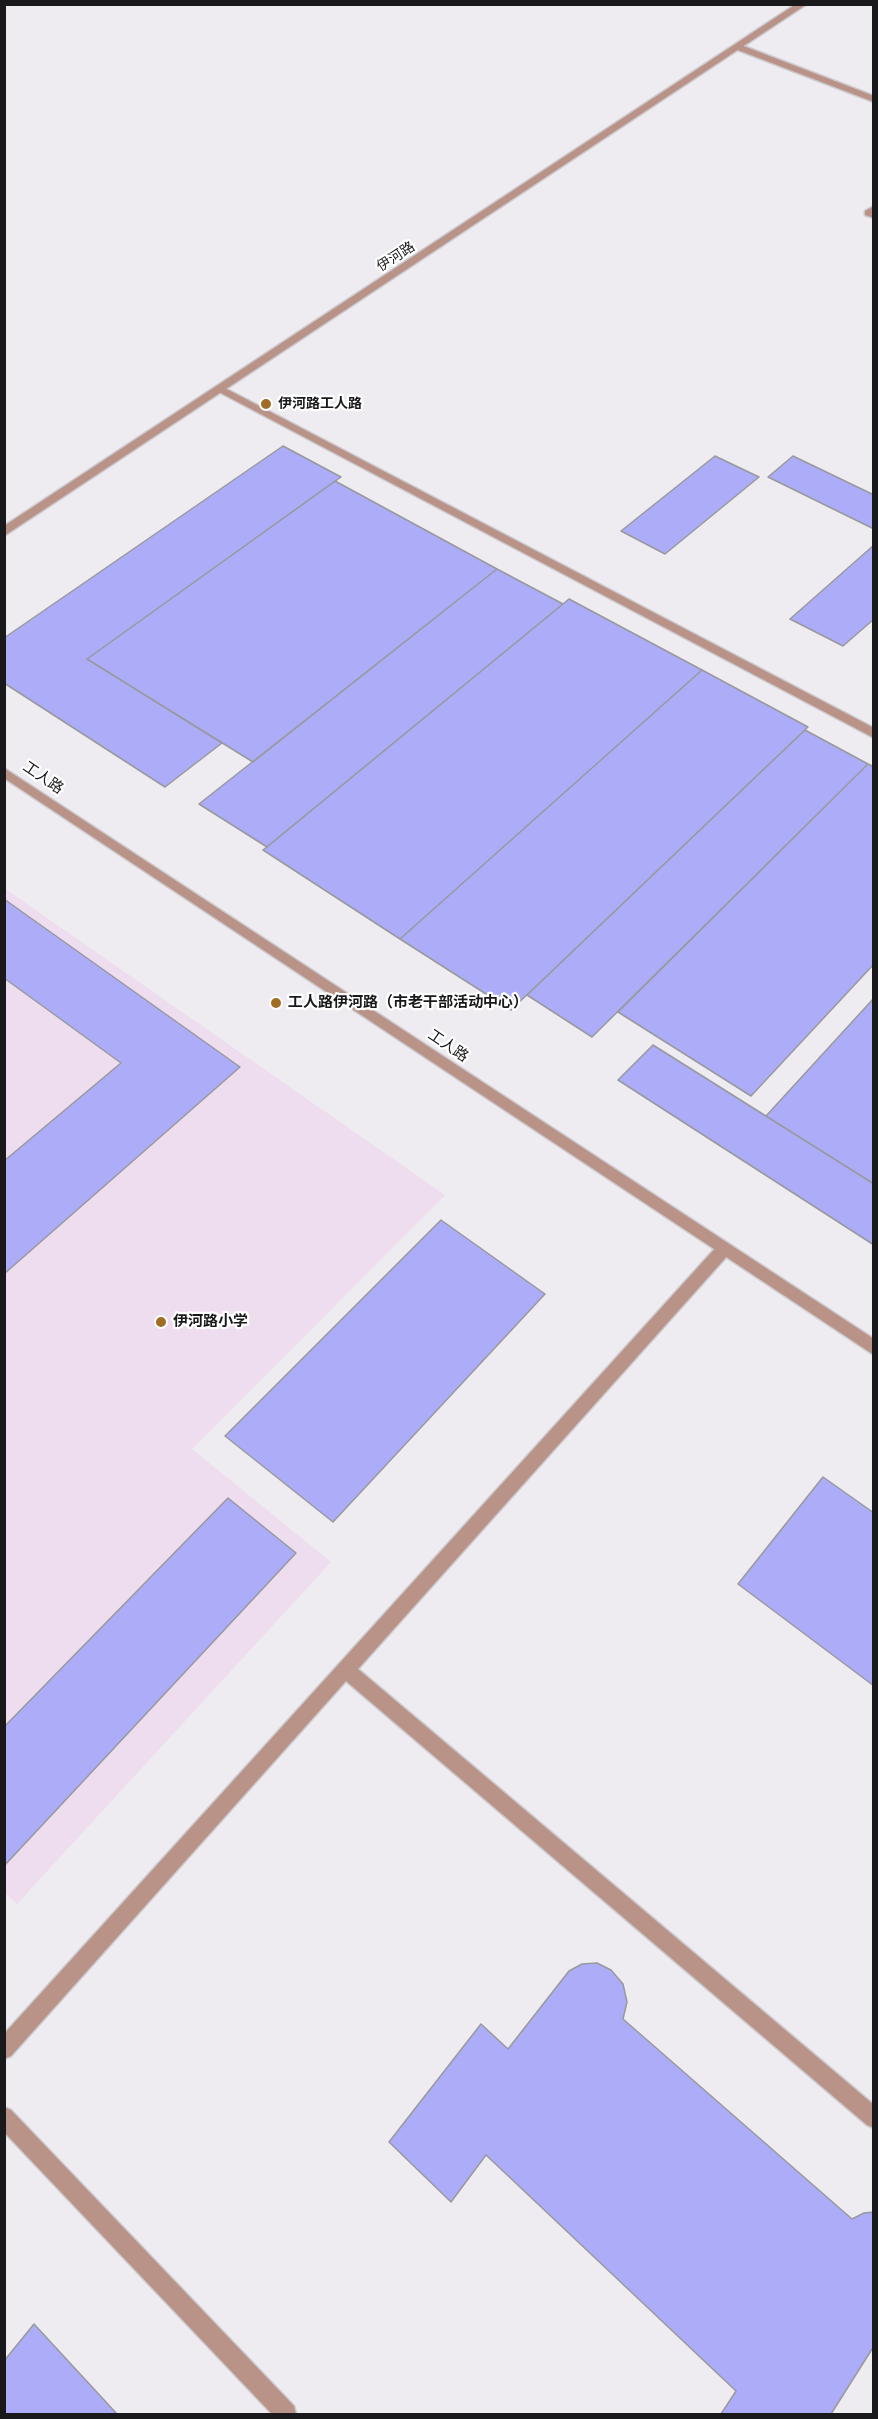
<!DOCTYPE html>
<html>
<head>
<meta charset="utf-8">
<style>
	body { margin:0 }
	#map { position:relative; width:878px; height:2419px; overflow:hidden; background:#eeecf0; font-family:"PT Sans Narrow",sans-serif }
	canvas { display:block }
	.frame { position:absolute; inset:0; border:6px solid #19181a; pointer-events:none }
</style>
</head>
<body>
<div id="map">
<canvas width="878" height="2419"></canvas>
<div class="frame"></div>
</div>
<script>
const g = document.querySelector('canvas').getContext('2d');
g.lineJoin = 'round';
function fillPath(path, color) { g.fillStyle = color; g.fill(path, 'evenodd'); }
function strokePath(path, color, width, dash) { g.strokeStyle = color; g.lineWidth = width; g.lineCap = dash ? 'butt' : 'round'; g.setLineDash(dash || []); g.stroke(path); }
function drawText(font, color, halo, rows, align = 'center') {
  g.font = font + ' "PT Sans Narrow","Noto Sans SC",sans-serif'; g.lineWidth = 4.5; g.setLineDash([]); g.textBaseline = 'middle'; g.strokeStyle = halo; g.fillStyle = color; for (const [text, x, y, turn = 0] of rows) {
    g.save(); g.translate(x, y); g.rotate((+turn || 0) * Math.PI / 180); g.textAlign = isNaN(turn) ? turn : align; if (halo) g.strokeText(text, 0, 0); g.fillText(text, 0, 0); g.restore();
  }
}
const education = new Path2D(`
	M4,888L445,1195L192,1449L331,1562L17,1904L4,1892Z`);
const building = new Path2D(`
	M283,446L341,477L87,659L222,743L165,787L4,683V638Z
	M715,456L759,477L665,554L621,531Z
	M793,456L874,495V529L768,477Z
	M335,481L497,569L253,762L87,659Z
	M874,545V619L843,646L790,619Z
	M497,569L563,604L267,847L199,804Z
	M569,599L702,670L400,939L263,850Z
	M702,670L808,727L511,1010L400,939Z
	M805,730L868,764L592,1037L527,995Z
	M868,764L874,767V964L751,1096L618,1012Z
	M4,899L240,1067L4,1274V1161L121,1063L4,978Z
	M874,998V1184L766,1116Z
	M653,1045L874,1184V1245L618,1080Z
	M441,1220L545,1294L333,1522L225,1436Z
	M823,1477L874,1513V1686L738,1584Z
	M228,1498L296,1553L4,1866V1727Z
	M597,1963L611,1970L623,1984L627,2002L623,2019L852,2219L864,2213L874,2212V2346L831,2414H721L736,2391L486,2155L451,2202L389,2142L481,2024L508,2049L569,1971L582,1964Z
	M34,2324L117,2414H4V2361Z`);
const service = new Path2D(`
	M735,45H741L874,96V102L735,49Z
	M874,206V218L865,215V211Z
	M221,386L874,728V738L217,391V387Z
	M724,1243L729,1244L732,1249L729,1254L358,1669L874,2105V2128L867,2125L346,1681L11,2056L4,2059V2034L719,1244Z
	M4,2107L11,2110L294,2406L296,2414H272L4,2132Z`);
const tertiary = new Path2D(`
	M796,4H807L4,536V526Z
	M4,768L874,1339V1355L4,778Z`);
const markers = [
	[266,404,6,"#a06d24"],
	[276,1003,6,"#a06d24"],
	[161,1322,6,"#a06d24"]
];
const farStreetnames = [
	["伊河路",396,257,-33]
];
const farPoinames = [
	["伊河路工人路",278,404]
];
const streetNames = [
	["工人路",43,778,34],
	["工人路",448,1046,34]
];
const poiNames = [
	["工人路伊河路（市老干部活动中心）",288,1003],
	["伊河路小学",173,1322]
];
fillPath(education, '#eeddef');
fillPath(building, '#adacf8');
strokePath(building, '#98999c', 1.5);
strokePath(service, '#cccace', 3);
strokePath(tertiary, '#cccace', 3);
fillPath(service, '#b99388');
fillPath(tertiary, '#b99388');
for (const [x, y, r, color] of markers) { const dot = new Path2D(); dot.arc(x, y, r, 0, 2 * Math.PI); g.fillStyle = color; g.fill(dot); strokePath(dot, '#fff', 2); }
drawText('14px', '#19181a', '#fff', farStreetnames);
drawText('bold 14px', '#19181a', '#fff', farPoinames, 'left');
drawText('15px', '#19181a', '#fff', streetNames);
drawText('bold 15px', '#19181a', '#fff', poiNames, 'left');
</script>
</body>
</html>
